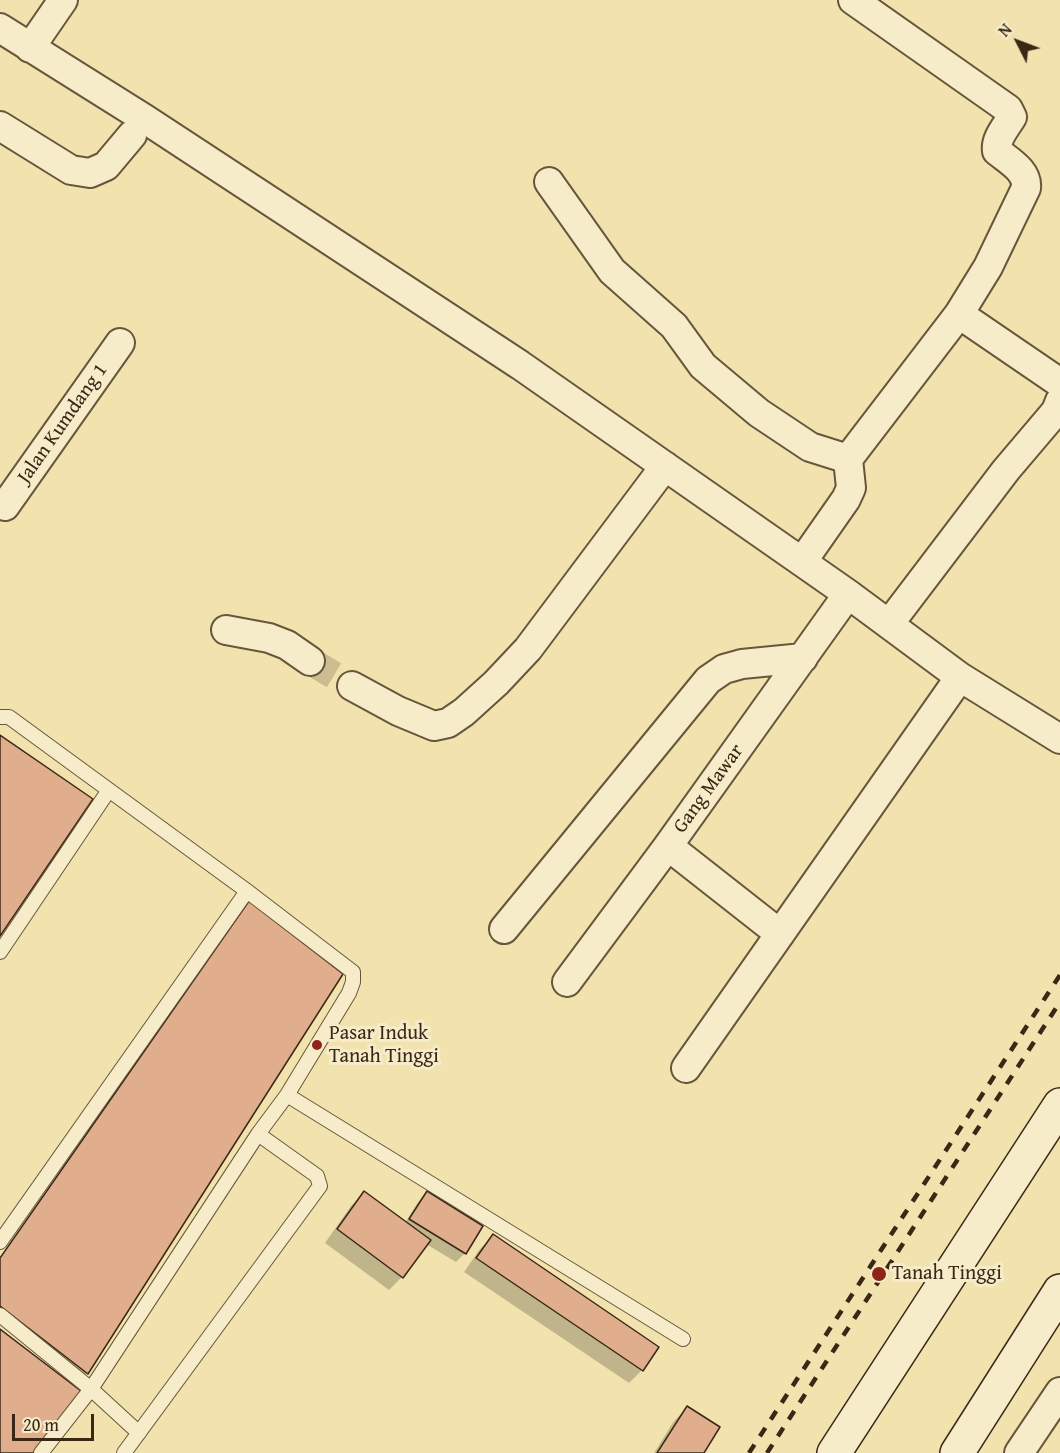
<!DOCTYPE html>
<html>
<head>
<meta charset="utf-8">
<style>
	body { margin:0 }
	#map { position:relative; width:1060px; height:1453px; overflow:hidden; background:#f1e2ae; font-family:"Gentium Book Plus",serif }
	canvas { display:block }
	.north { position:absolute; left:988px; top:12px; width:60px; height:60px; -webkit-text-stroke:4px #f6ecca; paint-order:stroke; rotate:312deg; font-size:16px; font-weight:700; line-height:24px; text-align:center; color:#3a2816 }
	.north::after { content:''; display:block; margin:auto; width:21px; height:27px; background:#3a2816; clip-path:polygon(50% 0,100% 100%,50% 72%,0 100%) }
	.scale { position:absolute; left:12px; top:1414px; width:82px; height:27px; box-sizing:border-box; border:3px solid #3a2816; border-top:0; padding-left:8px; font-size:18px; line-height:21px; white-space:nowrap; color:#3a2816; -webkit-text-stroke:4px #f6ecca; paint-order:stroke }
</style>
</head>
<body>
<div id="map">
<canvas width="1060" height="1453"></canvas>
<div class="north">N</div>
<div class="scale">20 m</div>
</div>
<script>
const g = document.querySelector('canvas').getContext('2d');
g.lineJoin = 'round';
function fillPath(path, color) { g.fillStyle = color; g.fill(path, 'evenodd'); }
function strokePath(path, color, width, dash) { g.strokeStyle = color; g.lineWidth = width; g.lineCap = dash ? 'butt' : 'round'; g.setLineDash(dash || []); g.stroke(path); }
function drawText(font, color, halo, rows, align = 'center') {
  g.font = font + ' "Gentium Book Plus",serif'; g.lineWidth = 6; g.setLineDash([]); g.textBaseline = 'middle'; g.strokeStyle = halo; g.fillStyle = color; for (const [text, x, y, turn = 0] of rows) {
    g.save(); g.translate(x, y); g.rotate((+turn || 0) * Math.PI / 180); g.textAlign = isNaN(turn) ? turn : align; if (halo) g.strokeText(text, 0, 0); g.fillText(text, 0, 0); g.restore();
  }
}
const shadow = new Path2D(`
	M364,1193L405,1223L418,1202L427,1193L481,1227L465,1253L456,1262L426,1244L402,1277L389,1290L325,1243L351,1206Z
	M493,1236L642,1370L629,1383L464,1272L480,1249Z
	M0,1259L87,1373L83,1377L0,1312Z
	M687,1408L702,1453H654L674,1421Z`);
const building = new Path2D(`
	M0,735L93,799L0,936Z
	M249,901L343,974L88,1374L0,1306V1258Z
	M364,1191L431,1240L403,1278L337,1229Z
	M427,1191L483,1226L466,1254L409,1219Z
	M493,1234L659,1347L643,1371L476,1258Z
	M0,1329L81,1391L33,1453H0Z
	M687,1406L720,1427L704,1453H657Z`);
const streetTunnel = new Path2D(`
	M310,661L352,686`);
const lane = new Path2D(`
	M0,717H9L247,891L353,972V982L349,993L287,1095L258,1134L91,1389L41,1453
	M0,952L109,790
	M287,1095L683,1339
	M0,1242L247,891
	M0,1315L91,1389L139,1433
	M124,1453L320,1186L317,1176L258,1134`);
const street = new Path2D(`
	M0,28L145,119L520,365L848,594L960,677L1060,739
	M30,48L63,0
	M0,126L71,170L90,173L106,166L132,135
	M549,182L612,271L674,326L703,366L759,413L810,447L848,459
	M959,314L1060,383
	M0,503L5,506L120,343
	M802,562L846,499L851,488L848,459L959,314L988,267L1026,188C1028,171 1009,161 997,151C995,139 1006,127 1012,117L1008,109L853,0
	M889,624L1006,470L1056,411L1060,401
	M226,630L269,638L287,645L310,661
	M352,686L398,711L434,726L448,723L464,712L496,683L528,649L665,466
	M668,846L780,934
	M504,929L708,680L724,669L742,664L803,658
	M567,982L668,846L848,594
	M686,1068L960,677
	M1019,1453L1060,1392`);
const secondary = new Path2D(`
	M834,1453L1060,1105
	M957,1453L1060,1291`);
const rail = new Path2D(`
	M749,1453L1060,975
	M767,1453L1060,1002`);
const markers = [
	[317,1045,6,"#8f2418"],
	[879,1274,8,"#8f2418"]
];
const streetNames = [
	["Jalan Kumdang 1",63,424,-55],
	["Gang Mawar",709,789,-54]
];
const poiNames = [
	["Pasar Induk",329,1034],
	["Tanah Tinggi",329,1057],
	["Tanah Tinggi",892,1274]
];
fillPath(shadow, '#0003');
fillPath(building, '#e0ae8d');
strokePath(building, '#3a2816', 1.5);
strokePath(streetTunnel, '#ccbd90', 28, [28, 14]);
strokePath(lane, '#68563c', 16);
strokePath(street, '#68563c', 32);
strokePath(secondary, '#3a2816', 36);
strokePath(lane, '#f6ecca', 14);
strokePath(street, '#f6ecca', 28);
strokePath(secondary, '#f6ecca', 33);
strokePath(rail, '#3a2816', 4.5, [10, 10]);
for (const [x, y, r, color] of markers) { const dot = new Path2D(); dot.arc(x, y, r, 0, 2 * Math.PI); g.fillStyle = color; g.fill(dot); strokePath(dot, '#f6ecca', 2); }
drawText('20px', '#3a2816', '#f6ecca', streetNames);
drawText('20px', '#3a2816', '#f6ecca', poiNames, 'left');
</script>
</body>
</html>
